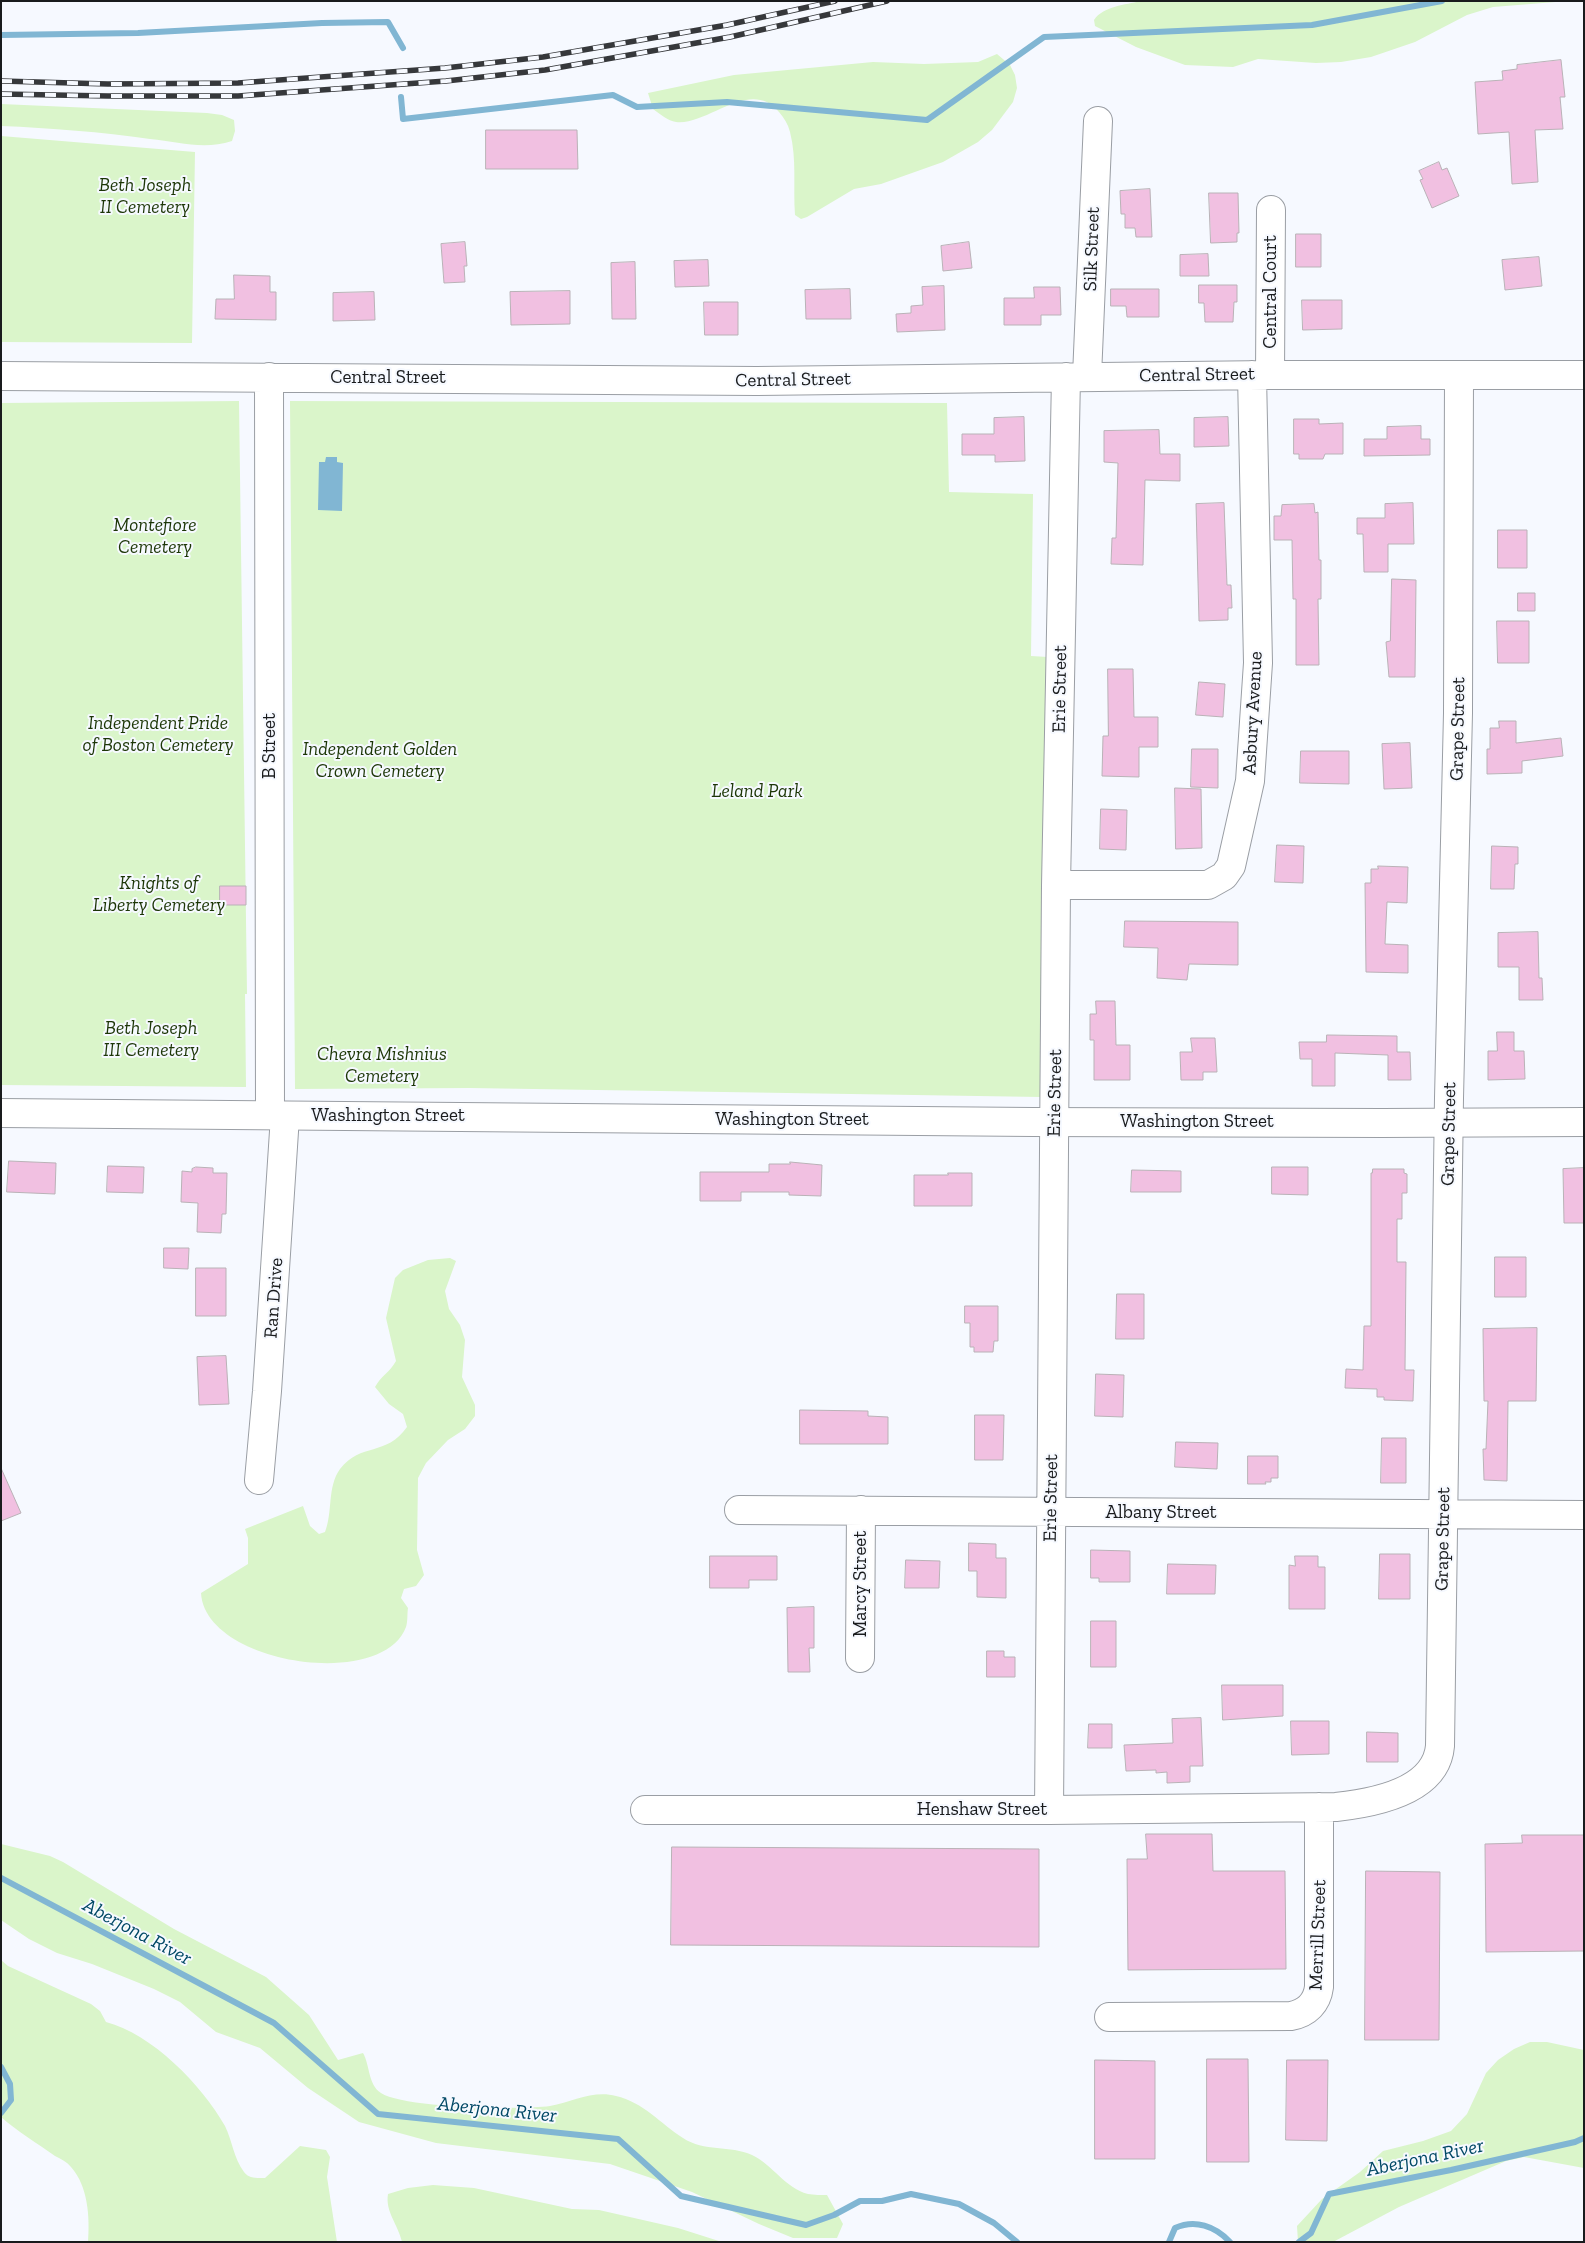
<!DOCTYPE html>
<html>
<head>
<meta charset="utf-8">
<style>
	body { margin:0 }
	#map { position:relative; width:1585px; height:2243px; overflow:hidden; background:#f6f9ff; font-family:"Zilla Slab",serif }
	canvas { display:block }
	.frame { position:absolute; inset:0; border:2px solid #191b1d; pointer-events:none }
</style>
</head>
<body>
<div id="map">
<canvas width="1585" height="2243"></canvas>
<div class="frame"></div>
</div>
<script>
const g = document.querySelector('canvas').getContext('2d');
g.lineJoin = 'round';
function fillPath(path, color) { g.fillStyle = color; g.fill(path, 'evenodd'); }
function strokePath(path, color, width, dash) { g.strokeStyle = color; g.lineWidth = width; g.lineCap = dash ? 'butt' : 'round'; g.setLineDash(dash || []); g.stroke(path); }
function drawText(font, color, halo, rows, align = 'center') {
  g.font = font + ' "Zilla Slab",serif'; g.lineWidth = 4; g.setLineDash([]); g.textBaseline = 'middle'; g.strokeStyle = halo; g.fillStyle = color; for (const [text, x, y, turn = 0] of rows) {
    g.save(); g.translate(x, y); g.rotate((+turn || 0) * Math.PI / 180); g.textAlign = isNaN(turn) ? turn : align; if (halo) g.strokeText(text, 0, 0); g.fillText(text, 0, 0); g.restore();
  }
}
const green = new Path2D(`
	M1140,1H1568L1493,7L1467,15L1415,42L1371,57L1341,62L1316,63L1258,59L1233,67L1185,65L1136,47L1095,26L1094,20C1103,6 1126,5 1140,1Z
	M997,54L1010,65L1015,75L1017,88L1013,102L992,130L978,142L943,162L881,184L854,189L807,217L801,219L795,215C793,187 797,159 790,132C788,124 784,118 779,112C750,77 708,126 676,122C668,121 660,114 653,109L648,93L734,75L873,62L924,64L978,62Z
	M1,104L207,113L222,115L234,120L235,131L232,141C204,150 179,142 150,139C101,132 51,128 1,126Z
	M1,136L195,152L192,343L1,342Z
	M239,401L247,994H245L246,1087L1,1085V403Z
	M290,401L947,403L949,492L1033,494L1031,656L1048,657L1041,1097L470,1088L295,1089Z
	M450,1258L456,1261L445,1291L449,1309L460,1325L465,1340L462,1377L475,1405V1416L465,1429L448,1440L426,1463L418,1478L417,1550L424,1575L416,1586L404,1589L401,1598L408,1608C407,1614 408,1621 406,1627C382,1691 205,1664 201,1593L248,1564V1538L245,1529L303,1506L310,1526L319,1534L325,1532C333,1512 327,1487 340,1469C361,1442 386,1457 407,1427L403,1414L389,1404L375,1387C381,1376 390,1372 396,1361L386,1318L395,1278L403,1270L428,1260Z
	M1,1844L50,1856L63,1862L174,1929L266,1977L309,2015L338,2060L363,2053C370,2065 368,2085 381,2093C403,2108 521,2110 550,2106C573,2102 593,2090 616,2096C643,2102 661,2124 683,2138C704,2152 730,2145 752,2155C773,2165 785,2188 808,2194C814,2195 821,2195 827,2195L843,2224L837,2238H793L759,2224L692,2192L610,2164L436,2143L359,2122L308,2088L260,2048L216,2032L180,2002L154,1989L92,1964L57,1953L29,1939L1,1920Z
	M1,1960L8,1966L91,2004L100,2011L106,2022C152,2034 202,2085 225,2126C232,2140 234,2159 244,2172C249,2179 257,2178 265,2178L300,2146L326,2150L330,2157L327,2177L337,2242H88C90,2217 88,2186 71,2167C67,2162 61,2159 55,2156C37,2143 18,2132 1,2117Z
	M1530,2042H1547L1584,2050V2168L1524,2157L1506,2161L1399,2207L1333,2242H1298L1297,2226L1322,2199L1360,2172L1383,2151L1423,2141L1451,2131L1467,2114L1486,2073L1498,2060L1514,2049Z
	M433,2185L474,2188L572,2209L599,2210L678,2228L722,2242H402C398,2224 385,2212 388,2194L408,2188Z`);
const water = new Path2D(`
	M326,457H337V462L343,463L342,511L318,510L319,462H325Z`);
const stream = new Path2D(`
	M1,35L138,33L322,23L388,22L403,48
	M401,97L403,119L613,95L637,107L727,102L927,120L1044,37L1312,25L1442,1
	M1,1878L274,2023L378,2114L618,2139L681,2196L806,2225L834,2215L860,2201H882L911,2194L959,2204L994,2223L1017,2242
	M1,2067L10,2084L11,2100L1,2113
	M1169,2242L1175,2228C1195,2219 1215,2226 1230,2242
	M1299,2242L1311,2233L1329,2194L1451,2170L1575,2142L1584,2138`);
const building = new Path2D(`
	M1561,60L1565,97H1560L1563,129L1535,130L1538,182L1512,184L1509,132L1478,134L1475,82L1503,80L1502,71L1517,69V65Z
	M486,130H577L578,169H486Z
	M1439,162L1442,170L1447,168L1459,196L1432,208L1420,180L1423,179L1419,171Z
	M1150,189L1152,237H1136L1135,228H1125V214H1121L1120,191Z
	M1209,193H1238L1239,233H1237V242L1211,243Z
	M1296,234H1321V267H1296Z
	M465,242L467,266H464L465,282L444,283L441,244Z
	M969,242L972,268L943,271L941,246Z
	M1208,254L1209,276H1180V255Z
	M1539,257L1542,286L1505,290L1502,260Z
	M708,260L709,286L675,287L674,261Z
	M635,262L636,319H612L611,263Z
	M234,275L270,276V292H276V320L215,319L216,299H234Z
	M1199,285H1237V302H1234L1233,322H1205L1204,303H1199Z
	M944,286L945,330L897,332L896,314L911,313V306L923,305L922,287Z
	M1034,287H1060L1061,315H1041V325H1004V298H1034Z
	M850,289L851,319H806L805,290Z
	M1111,289H1159V317H1127L1126,306H1111Z
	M570,291V324L511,325L510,292Z
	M374,292L375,320L333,321V293Z
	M1302,300H1342V329L1303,330Z
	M704,302H738V335H705Z
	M1024,417L1025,461L995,462V455H962V434H994V418Z
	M1228,417L1229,446L1194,447V418Z
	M1294,419H1319V424L1343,423V454H1325L1323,459H1299V454H1294Z
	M1421,426V439H1430V455L1364,456V439H1387V427Z
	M1159,430L1160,454H1180V481L1145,480L1143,565L1111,564L1112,538H1116L1118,463L1104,462V431Z
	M1224,503L1227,585H1231L1232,608H1228V620L1199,621L1196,504Z
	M1413,503L1414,544H1388V572H1364L1363,534H1357V518H1385V504Z
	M1314,504L1315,513L1318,512L1319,560H1321V599H1318L1319,665H1296V599H1293L1292,540H1274V516H1281L1282,505Z
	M1498,530H1527V568H1498Z
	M1392,579L1416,580L1415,677H1389L1386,642L1390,641Z
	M1518,593H1535V611H1518Z
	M1497,621H1529V663H1498Z
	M1108,669H1133L1134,717H1158V747H1139V777L1102,776L1103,736H1108Z
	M1199,682L1225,684L1223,717L1196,715Z
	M1499,721H1516V743L1561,738L1563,756L1522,761V773L1487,774V749H1490V728H1499Z
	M1410,743L1412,788L1384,789L1382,744Z
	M1192,749H1218V788L1191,787Z
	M1301,751H1349V784L1300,783Z
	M1175,788L1201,789L1202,848L1176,849Z
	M1101,809L1127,810L1126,850L1100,849Z
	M1277,845L1304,846L1303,883L1275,882Z
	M1492,846L1518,847V864H1515L1514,889H1491Z
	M1378,866L1408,867L1407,903L1387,902L1385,944L1408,945V973L1366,972L1365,883H1371V869H1378Z
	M220,886H246V905H220Z
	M1125,921L1238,922V965L1189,964L1187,980L1157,978L1158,948L1124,947Z
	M1538,932L1539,978H1542L1543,1000H1519V967H1498V933Z
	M1096,1001H1115L1116,1045H1130V1080H1094V1040H1090V1014H1096Z
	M1497,1032H1514V1051H1524L1525,1079L1488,1080V1051H1497Z
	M1327,1035L1397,1036V1052H1410L1411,1080H1388V1055L1335,1053V1086H1312V1059H1300L1299,1042H1326Z
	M1191,1038H1215L1217,1072H1203V1080H1181L1180,1052H1192Z
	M9,1161L56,1163L55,1194L7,1192Z
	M790,1162L822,1165L821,1196L789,1195V1192H741V1201H700V1172H769V1164H790Z
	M108,1166L144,1167L143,1193L107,1192Z
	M196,1167L213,1168V1173H227L226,1214H222L221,1233L197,1232L198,1203L181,1202L182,1171L192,1172V1169Z
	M1272,1167H1308V1195L1272,1194Z
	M1584,1168V1223H1564L1563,1169Z
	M1373,1169H1404V1173L1407,1174V1193H1402V1219H1397V1262H1406L1405,1370H1414L1413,1401L1384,1400V1397H1377V1389L1345,1388L1346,1369L1363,1370L1364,1326H1371V1173H1372Z
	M1132,1170L1181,1171V1192H1131Z
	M948,1173H972V1206H914V1175H948Z
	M164,1248H189L188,1269L164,1268Z
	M1495,1257H1526V1297H1495Z
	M196,1268H226V1316H196Z
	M1117,1294H1144V1339H1116Z
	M965,1306H998V1341H994L993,1352H974V1347H970V1323H965Z
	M1537,1328L1536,1401H1508L1507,1481L1484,1480L1483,1449H1486L1488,1401H1484L1483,1329Z
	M226,1356L229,1404L199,1405L197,1357Z
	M1096,1374L1124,1375L1123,1417L1095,1416Z
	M800,1410L868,1411V1416L888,1417V1444H800Z
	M975,1415H1004L1003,1460H975Z
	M1382,1438H1406V1483H1381Z
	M1176,1442L1218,1443L1217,1469L1175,1467Z
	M1248,1456H1278V1478H1271V1482H1265L1266,1484H1248Z
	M1,1468L21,1513L1,1521Z
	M969,1543L996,1544V1558H1006V1598L977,1597V1571H969Z
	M1091,1550L1130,1551V1582H1099V1578H1091Z
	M1380,1554H1410V1599H1379Z
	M710,1556H777V1580H749V1588H710Z
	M1295,1556H1318V1567H1325V1609H1289V1565L1295,1566Z
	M906,1560L940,1561L939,1588H905Z
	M1168,1564L1216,1565L1215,1594H1167Z
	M814,1607V1648H809L810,1672H788L787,1608Z
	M1091,1621H1116V1667H1091Z
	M987,1651H1004V1657H1015V1677H987Z
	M1222,1685H1283V1716L1223,1720Z
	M1201,1718L1203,1766H1190V1782L1167,1783V1772L1156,1773V1770L1126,1771L1124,1745L1173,1743L1172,1719Z
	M1291,1721H1329V1754L1292,1755Z
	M1089,1724H1112V1748H1088Z
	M1367,1732L1398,1733V1762H1367Z
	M1146,1834H1212L1213,1871H1285L1286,1969L1128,1970L1127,1859H1147Z
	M1522,1835H1584V1951L1486,1952L1485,1844L1522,1843Z
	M672,1847L1039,1849V1947L671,1945Z
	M1366,1871L1440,1872L1439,2040H1365Z
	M1207,2059H1248L1249,2162H1207Z
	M1095,2060L1155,2061V2159H1095Z
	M1287,2060H1328L1327,2141L1286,2140Z`);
const minor = new Path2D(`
	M1270,375L1271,210
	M1,376L757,381L1270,375H1584
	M1087,376L1098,121
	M269,377L270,1115
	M1056,885H1208L1224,876L1231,866L1250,781L1258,663L1252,375
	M259,1480L267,1391L285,1116
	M739,1510L1584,1515
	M860,1658L861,1510
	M645,1810H1049L1336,1807C1373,1803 1436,1792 1440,1746L1449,1098L1458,713L1459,375
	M1049,1810L1056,885L1066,377
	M1109,2017L1291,2016C1307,2013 1317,2003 1319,1987V1807`);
const major = new Path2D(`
	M1,1113L1033,1122L1382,1123L1584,1122`);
const rail = new Path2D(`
	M1,81L108,84L238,83L445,68L543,57L727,25L835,1
	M1,94L108,96H238L446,81L545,70L730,37L887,1`);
const parkNames = [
	["Beth Joseph",145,186],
	["II Cemetery",145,208],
	["Montefiore",155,526],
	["Cemetery",155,548],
	["Independent Pride",158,724],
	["of Boston Cemetery",158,746],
	["Independent Golden",380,750],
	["Crown Cemetery",380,772],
	["Leland Park",757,792],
	["Knights of",159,884],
	["Liberty Cemetery",159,906],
	["Beth Joseph",151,1029],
	["III Cemetery",151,1051],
	["Chevra Mishnius",382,1055],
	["Cemetery",382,1077]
];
const streetNames = [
	["Silk Street",1092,249,-88],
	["Central Court",1271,292,-90],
	["Central Street",1197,375,-1],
	["Central Street",388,378],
	["Central Street",793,380,-1],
	["Erie Street",1060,689,-89],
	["Asbury Avenue",1253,713,-87],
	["Grape Street",1458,729,-89],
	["B Street",270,746,-90],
	["Erie Street",1055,1093,-89],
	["Washington Street",388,1116],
	["Washington Street",792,1120],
	["Washington Street",1197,1122],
	["Grape Street",1449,1134,-89],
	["Ran Drive",274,1298,-86],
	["Erie Street",1051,1498,-89],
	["Albany Street",1161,1513],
	["Grape Street",1443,1539,-89],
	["Marcy Street",861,1584,-90],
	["Henshaw Street",982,1810],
	["Merrill Street",1318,1935,-88]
];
const waterNames = [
	["Aberjona River",137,1932,28],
	["Aberjona River",497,2110,6],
	["Aberjona River",1425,2158,-12]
];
fillPath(green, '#daf5ca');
fillPath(water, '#81b6d3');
strokePath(stream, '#81b6d3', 6);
fillPath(building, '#f1c0e1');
strokePath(building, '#b9b2b7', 1);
strokePath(minor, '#9a9ea4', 30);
strokePath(major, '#9a9ea4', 30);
strokePath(minor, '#fff', 28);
strokePath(major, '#fff', 28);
strokePath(rail, '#36383b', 5.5);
strokePath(rail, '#f6f9ff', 4, [11]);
drawText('italic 19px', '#1c3606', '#f6f9ff', parkNames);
drawText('19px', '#191b1d', '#f6f9ff', streetNames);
drawText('italic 20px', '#004865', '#f6f9ff', waterNames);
</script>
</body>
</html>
